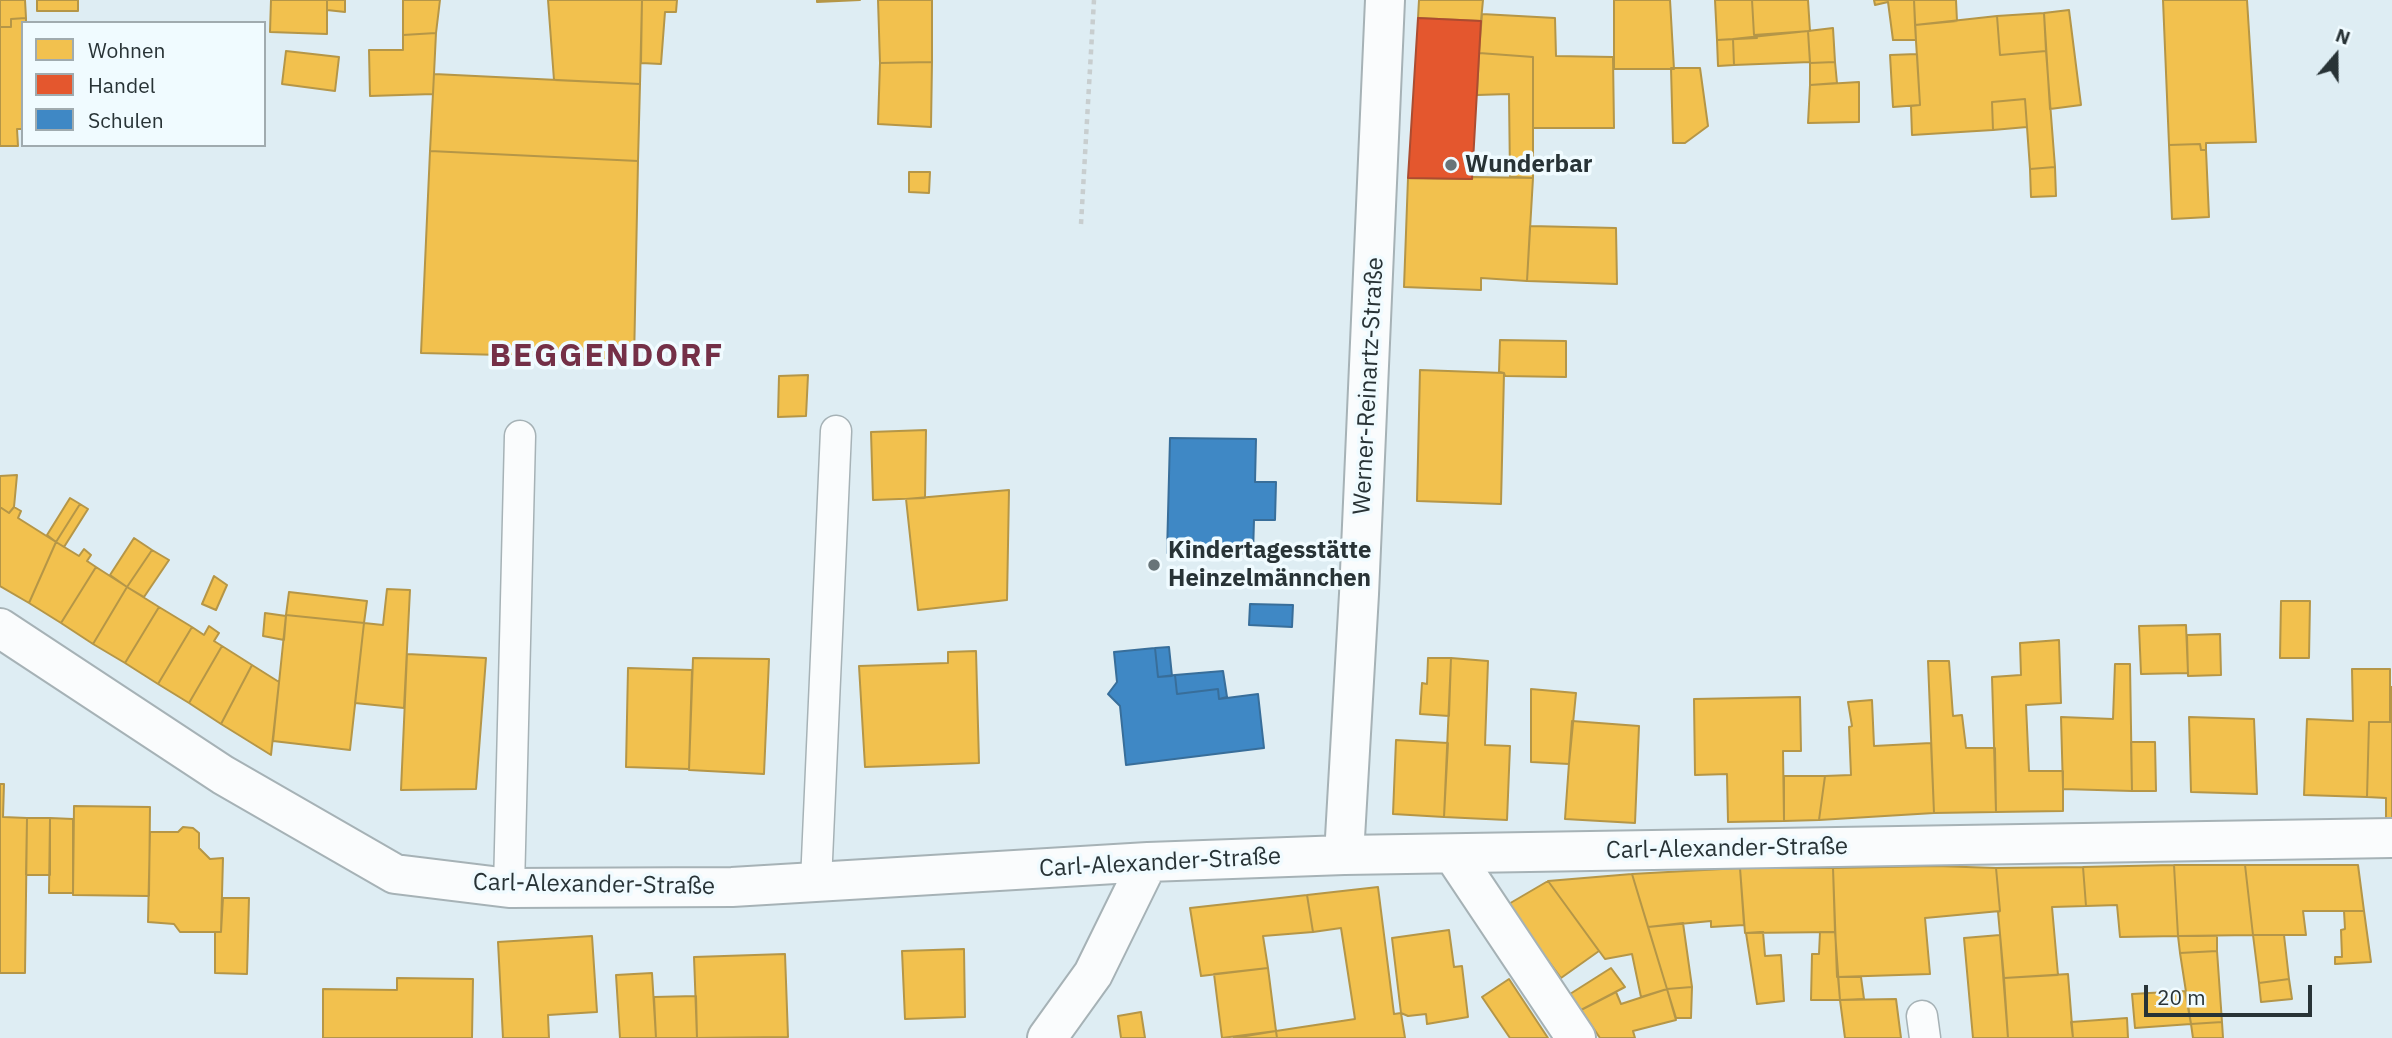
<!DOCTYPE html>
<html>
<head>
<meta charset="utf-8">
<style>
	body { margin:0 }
	#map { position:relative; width:2392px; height:1038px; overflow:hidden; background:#deedf3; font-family:"IBM Plex Sans",sans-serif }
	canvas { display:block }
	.legend { position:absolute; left:21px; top:21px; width:245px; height:126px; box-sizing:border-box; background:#f0fbff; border:2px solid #a0abaf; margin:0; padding:9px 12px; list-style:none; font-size:21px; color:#283336 }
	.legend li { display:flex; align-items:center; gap:14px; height:35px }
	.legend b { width:35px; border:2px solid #a0abaf }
	.north { position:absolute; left:2301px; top:21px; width:70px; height:70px; -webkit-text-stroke:5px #f0fbff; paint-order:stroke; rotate:20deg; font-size:19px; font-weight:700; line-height:28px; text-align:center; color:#283336 }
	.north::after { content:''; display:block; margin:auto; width:24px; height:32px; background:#283336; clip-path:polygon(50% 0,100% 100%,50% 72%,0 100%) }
	.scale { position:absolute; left:2144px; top:985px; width:168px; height:32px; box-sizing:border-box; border:4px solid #283336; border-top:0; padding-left:9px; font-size:21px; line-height:24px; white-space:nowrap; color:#283336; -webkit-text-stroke:5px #f0fbff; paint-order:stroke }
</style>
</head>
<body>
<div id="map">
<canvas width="2392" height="1038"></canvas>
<ul class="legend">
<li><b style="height:19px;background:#f2c14e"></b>Wohnen</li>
<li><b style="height:19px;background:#e4572e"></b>Handel</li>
<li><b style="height:19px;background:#3f88c5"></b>Schulen</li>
</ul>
<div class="north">N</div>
<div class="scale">20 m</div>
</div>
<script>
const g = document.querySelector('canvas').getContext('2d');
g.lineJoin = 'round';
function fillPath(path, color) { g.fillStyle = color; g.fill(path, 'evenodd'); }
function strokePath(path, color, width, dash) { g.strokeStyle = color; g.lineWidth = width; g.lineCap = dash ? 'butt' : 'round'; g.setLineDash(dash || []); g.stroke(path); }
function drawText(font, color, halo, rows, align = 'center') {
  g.font = font + ' "IBM Plex Sans",sans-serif'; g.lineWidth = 7; g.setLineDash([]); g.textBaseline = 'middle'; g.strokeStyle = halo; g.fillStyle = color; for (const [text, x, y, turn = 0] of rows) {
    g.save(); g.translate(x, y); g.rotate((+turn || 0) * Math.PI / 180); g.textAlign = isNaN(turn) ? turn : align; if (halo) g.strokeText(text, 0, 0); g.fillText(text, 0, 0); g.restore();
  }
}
const homes = new Path2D(`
	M0,0H25L26,18L11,19V27H0Z
	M37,0H78V11H37Z
	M271,0H327V34L270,32Z
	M327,0H345V12L327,10Z
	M403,0H440L436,33L403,35Z
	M548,0H642L640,84L554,80Z
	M642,0H677L676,12H665L661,64L641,63Z
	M817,0H860L817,2Z
	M932,0V62L880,63L878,0Z
	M1419,0H1483L1481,21L1418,18Z
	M1614,0H1670L1674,69H1614Z
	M1715,0H1752L1754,35H1757V38L1717,40Z
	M1752,0H1808L1810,31L1754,35Z
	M1874,0H1914L1916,40H1893L1888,2L1875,5Z
	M1914,0H1956L1957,21L1915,25Z
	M2163,0H2247L2256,142L2206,143V150H2201L2200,144L2169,145Z
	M2069,10L2081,105L2050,109L2044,13Z
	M2044,13L2046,51L2000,55L1997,16Z
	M1482,14L1555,18L1556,56L1613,57L1614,128H1533V57L1479,53Z
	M1997,16L2000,55L2046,51L2055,167L2030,169L2025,99L1992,102L1993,130L1912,135L1911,106L1920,105L1915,25Z
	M26,18V23H23V129H17L18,146H0V27H11V19Z
	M1833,28L1835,62L1810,63L1808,31Z
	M1808,31L1810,62L1734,65L1733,39Z
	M436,33L433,94L370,96L369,50H403V35Z
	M1733,39L1734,65L1718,66L1717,40Z
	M286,51L339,57L335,91L282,84Z
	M1479,53L1533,57V178L1510,177L1509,94L1477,95Z
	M1917,54L1920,105L1893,107L1890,55Z
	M932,62L931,127L878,124L880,63Z
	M1835,62L1837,83L1810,85V63Z
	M1671,68H1700L1708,126L1685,143H1673Z
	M434,74L640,84L638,161L430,151Z
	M1859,82V122L1808,123L1810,85Z
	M2025,99L2027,127L1993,130L1992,102Z
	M2200,144L2201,150H2206L2209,217L2172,219L2169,145Z
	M430,151L638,161L634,362L543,356L421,353Z
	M2055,167L2056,196L2031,197L2030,169Z
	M909,172H930L929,193L909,192Z
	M1473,177L1533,178L1527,281L1481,278V290L1404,287L1408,178L1472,179Z
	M1530,226L1616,228L1617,284L1527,281Z
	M1500,340L1566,341V377L1505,376L1504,373L1499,372Z
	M1420,370L1504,373L1501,504L1417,501Z
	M808,375L806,416L778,417L779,376Z
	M926,430L925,498L873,500L871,432Z
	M17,475L14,507L9,513L0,507V476Z
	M1009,490L1007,600L918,610L906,499Z
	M70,498L80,504L56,542L47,535Z
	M80,504L88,509L64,547L56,542Z
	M0,507L9,513L14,507L21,511L18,518L56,542L29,603L0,586Z
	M134,538L152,550L127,587L110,575Z
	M56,542L79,556L84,549L91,555L87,561L96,567L61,623L29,603Z
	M152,550L169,560L144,597L127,587Z
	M96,567L127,587L93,644L61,623Z
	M214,576L227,585L216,610L202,604Z
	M127,587L159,607L125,663L93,644Z
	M387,589L410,590L404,708L355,703L364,623L383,625Z
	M289,592L367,601L364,623L286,615Z
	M2281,601H2310L2309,658H2280Z
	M159,607L192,627L158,684L125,663Z
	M265,613L286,616L284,640L263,636Z
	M286,615L364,623L350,750L273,741Z
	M2186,625L2188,673L2141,674L2139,626Z
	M209,626L219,633L214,641L222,646L189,703L158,684L192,627L204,635Z
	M2220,634L2221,675L2188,676L2187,635Z
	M2059,640L2061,703L2026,705L2029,771H2063V811L1996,812L1992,677L2021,675L2020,643Z
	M222,646L252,665L221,724L189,703Z
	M976,651L979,763L865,767L859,666L948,663V652Z
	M407,654L486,658L476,789L401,790Z
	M693,658L769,659L764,774L689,770Z
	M1428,658H1451L1449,716L1420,714L1422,683L1427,684Z
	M1451,658L1488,661L1485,745L1510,746L1507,820L1444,817Z
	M1928,661H1949L1953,716L1962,715L1966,748H1995L1996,812L1934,813Z
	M2115,664H2130L2132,791L2063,789L2061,717L2113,719Z
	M252,665L279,682L271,755L221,724Z
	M628,668L692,670L689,769L626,767Z
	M2352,669H2390V722H2369L2367,797L2304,795L2307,719L2353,721Z
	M2390,687H2392V722H2390Z
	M1531,689L1576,693L1569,764L1531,762Z
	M1800,697L1801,751H1783L1784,821L1728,822L1727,774L1695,775L1694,699Z
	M1872,700L1874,746L1931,743L1934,813L1819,820L1825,776L1851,775L1849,727L1852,726L1848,702Z
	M2189,717L2254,719L2257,794L2191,792Z
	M1572,721L1639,726L1635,823L1565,819Z
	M2369,722H2392V819H2386V798L2367,797Z
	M1396,740L1448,743L1444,817L1393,814Z
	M2131,742H2155L2156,791H2132Z
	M1784,776H1825L1819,820L1784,821Z
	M0,784H4L3,817L27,818L25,973H0Z
	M74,806L150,807L149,896L73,895Z
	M27,818H50V875H26Z
	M50,818L73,819V893H49Z
	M183,827L193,828L199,833V848L210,859L223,858L221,932H180L174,924L148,922L150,832H178Z
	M2174,865H2245L2253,935L2178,936Z
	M2174,865L2178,936L2120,937L2117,905L2086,906L2083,867Z
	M2245,865H2358L2364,911H2303L2306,935H2253Z
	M1936,866L1996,868L2000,911L1925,918L1930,974L1837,977L1833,868Z
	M2083,867L2086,906L2052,907L2058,975L2004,978L1998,912L2000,911L1996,868Z
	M1740,868L1744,925L1711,927V921L1648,927L1632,874Z
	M1740,868H1833L1835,932L1745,933Z
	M1632,874L1667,989L1641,997L1632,954L1605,959L1548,881Z
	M1548,881L1599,951L1561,978L1507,905Z
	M1378,887L1394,1014L1401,1013L1405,1038H1277L1276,1031L1355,1019L1341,928L1313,932L1307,895Z
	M1307,895L1313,932L1263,936L1268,968L1201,976L1190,908Z
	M223,898H249L247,974L215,973V932H221Z
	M2344,911H2364L2371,962L2335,964V957H2342L2341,930L2345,929Z
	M1683,923L1692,987L1667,989L1648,927Z
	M1449,930L1454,967L1462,966L1468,1017L1427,1024L1426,1014L1408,1016L1401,1013L1392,938Z
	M1763,932L1765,956L1781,955L1784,1001L1757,1004L1746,933Z
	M1820,932H1835L1840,1000H1811L1812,954H1819Z
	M2000,935L2008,1038H1973L1964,938Z
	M2253,935H2284L2289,979L2259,983Z
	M592,936L597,1012L548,1015L549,1038H503L498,942Z
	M2178,936H2217V951L2180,953Z
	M964,949L965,1017L905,1019L902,951Z
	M2217,951L2222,1022L2191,1024L2180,953Z
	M785,954L788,1037L697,1038L694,957Z
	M1268,968L1276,1031L1222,1038L1214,974Z
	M1611,968L1625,987L1581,1010L1570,994Z
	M652,973L656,1038H620L616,975Z
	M2068,974L2073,1038H2008L2004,978Z
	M1838,977H1861L1864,999L1840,1000Z
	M397,978L473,979L472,1038H323V989L397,990Z
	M1509,979L1548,1038H1510L1482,997Z
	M2289,979L2292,999L2261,1002L2259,983Z
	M1692,987L1691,1018H1676L1667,989Z
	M1667,989L1676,1020L1633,1031L1635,1038H1600L1581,1010L1616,992L1621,1004Z
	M2185,991L2191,1024L2135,1028L2132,994Z
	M696,996L697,1038H656L654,997Z
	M1896,999L1901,1038H1845L1840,1000Z
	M1141,1012L1145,1038H1121L1118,1016Z
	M2127,1018L2128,1038H2073L2071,1022Z
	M2222,1022L2223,1038H2193L2191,1024Z
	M1276,1031L1277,1038H1234Z`);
const shops = new Path2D(`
	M1418,18L1481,21L1472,179L1408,178Z`);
const schools = new Path2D(`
	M1170,438L1256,439L1255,482H1276L1275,520H1254L1253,554L1167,553Z
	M1250,604L1293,605L1292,627L1249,625Z
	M1169,647L1172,676L1158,677L1155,648Z
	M1155,648L1158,677L1175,675L1177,694L1218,689L1219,699L1258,694L1264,748L1126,765L1120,706L1108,694L1117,682L1114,652Z
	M1223,671L1227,697L1219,699L1218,689L1177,694L1175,675Z`);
const path = new Path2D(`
	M1081,224L1094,0`);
const lane = new Path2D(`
	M816,882L836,431
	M509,888L520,436
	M1922,1016L1925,1038`);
const street = new Path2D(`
	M0,628L223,775L395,874L509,888L732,887L1148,862L1344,855L2392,838
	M1453,854L1576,1038
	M1344,855L1359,594L1385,0
	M1047,1038L1093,974L1148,862`);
const markers = [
	[1451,165,7,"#687478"],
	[1154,565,7,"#687478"]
];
const poiNames = [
	["Wunderbar",1465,165],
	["Kindertagesstätte",1168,551],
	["Heinzelmännchen",1168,579]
];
const streetNames = [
	["Werner-Reinartz-Straße",1369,386,-87],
	["Carl-Alexander-Straße",1727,849,-1],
	["Carl-Alexander-Straße",1160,863,-3],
	["Carl-Alexander-Straße",594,885,1]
];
const districtNames = [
	["BEGGENDORF",607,357]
];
fillPath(homes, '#f2c14e');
strokePath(homes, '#b59647', 2);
fillPath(shops, '#e4572e');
strokePath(shops, '#ac4c30', 2);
fillPath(schools, '#3f88c5');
strokePath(schools, '#386e9a', 2);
strokePath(lane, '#a6b2b6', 33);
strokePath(street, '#a6b2b6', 42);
strokePath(path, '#c8cecf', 4.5, [5, 5]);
strokePath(lane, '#fafcfd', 30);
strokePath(street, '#fafcfd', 38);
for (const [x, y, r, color] of markers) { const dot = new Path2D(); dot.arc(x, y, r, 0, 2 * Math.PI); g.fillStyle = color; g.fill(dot); strokePath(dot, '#f0fbff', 2.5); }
drawText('bold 24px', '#283336', '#f0fbff', poiNames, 'left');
drawText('24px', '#283336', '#f0fbff', streetNames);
g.letterSpacing = '2px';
drawText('bold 32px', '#743047', '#f0fbff', districtNames);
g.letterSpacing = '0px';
</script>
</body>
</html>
